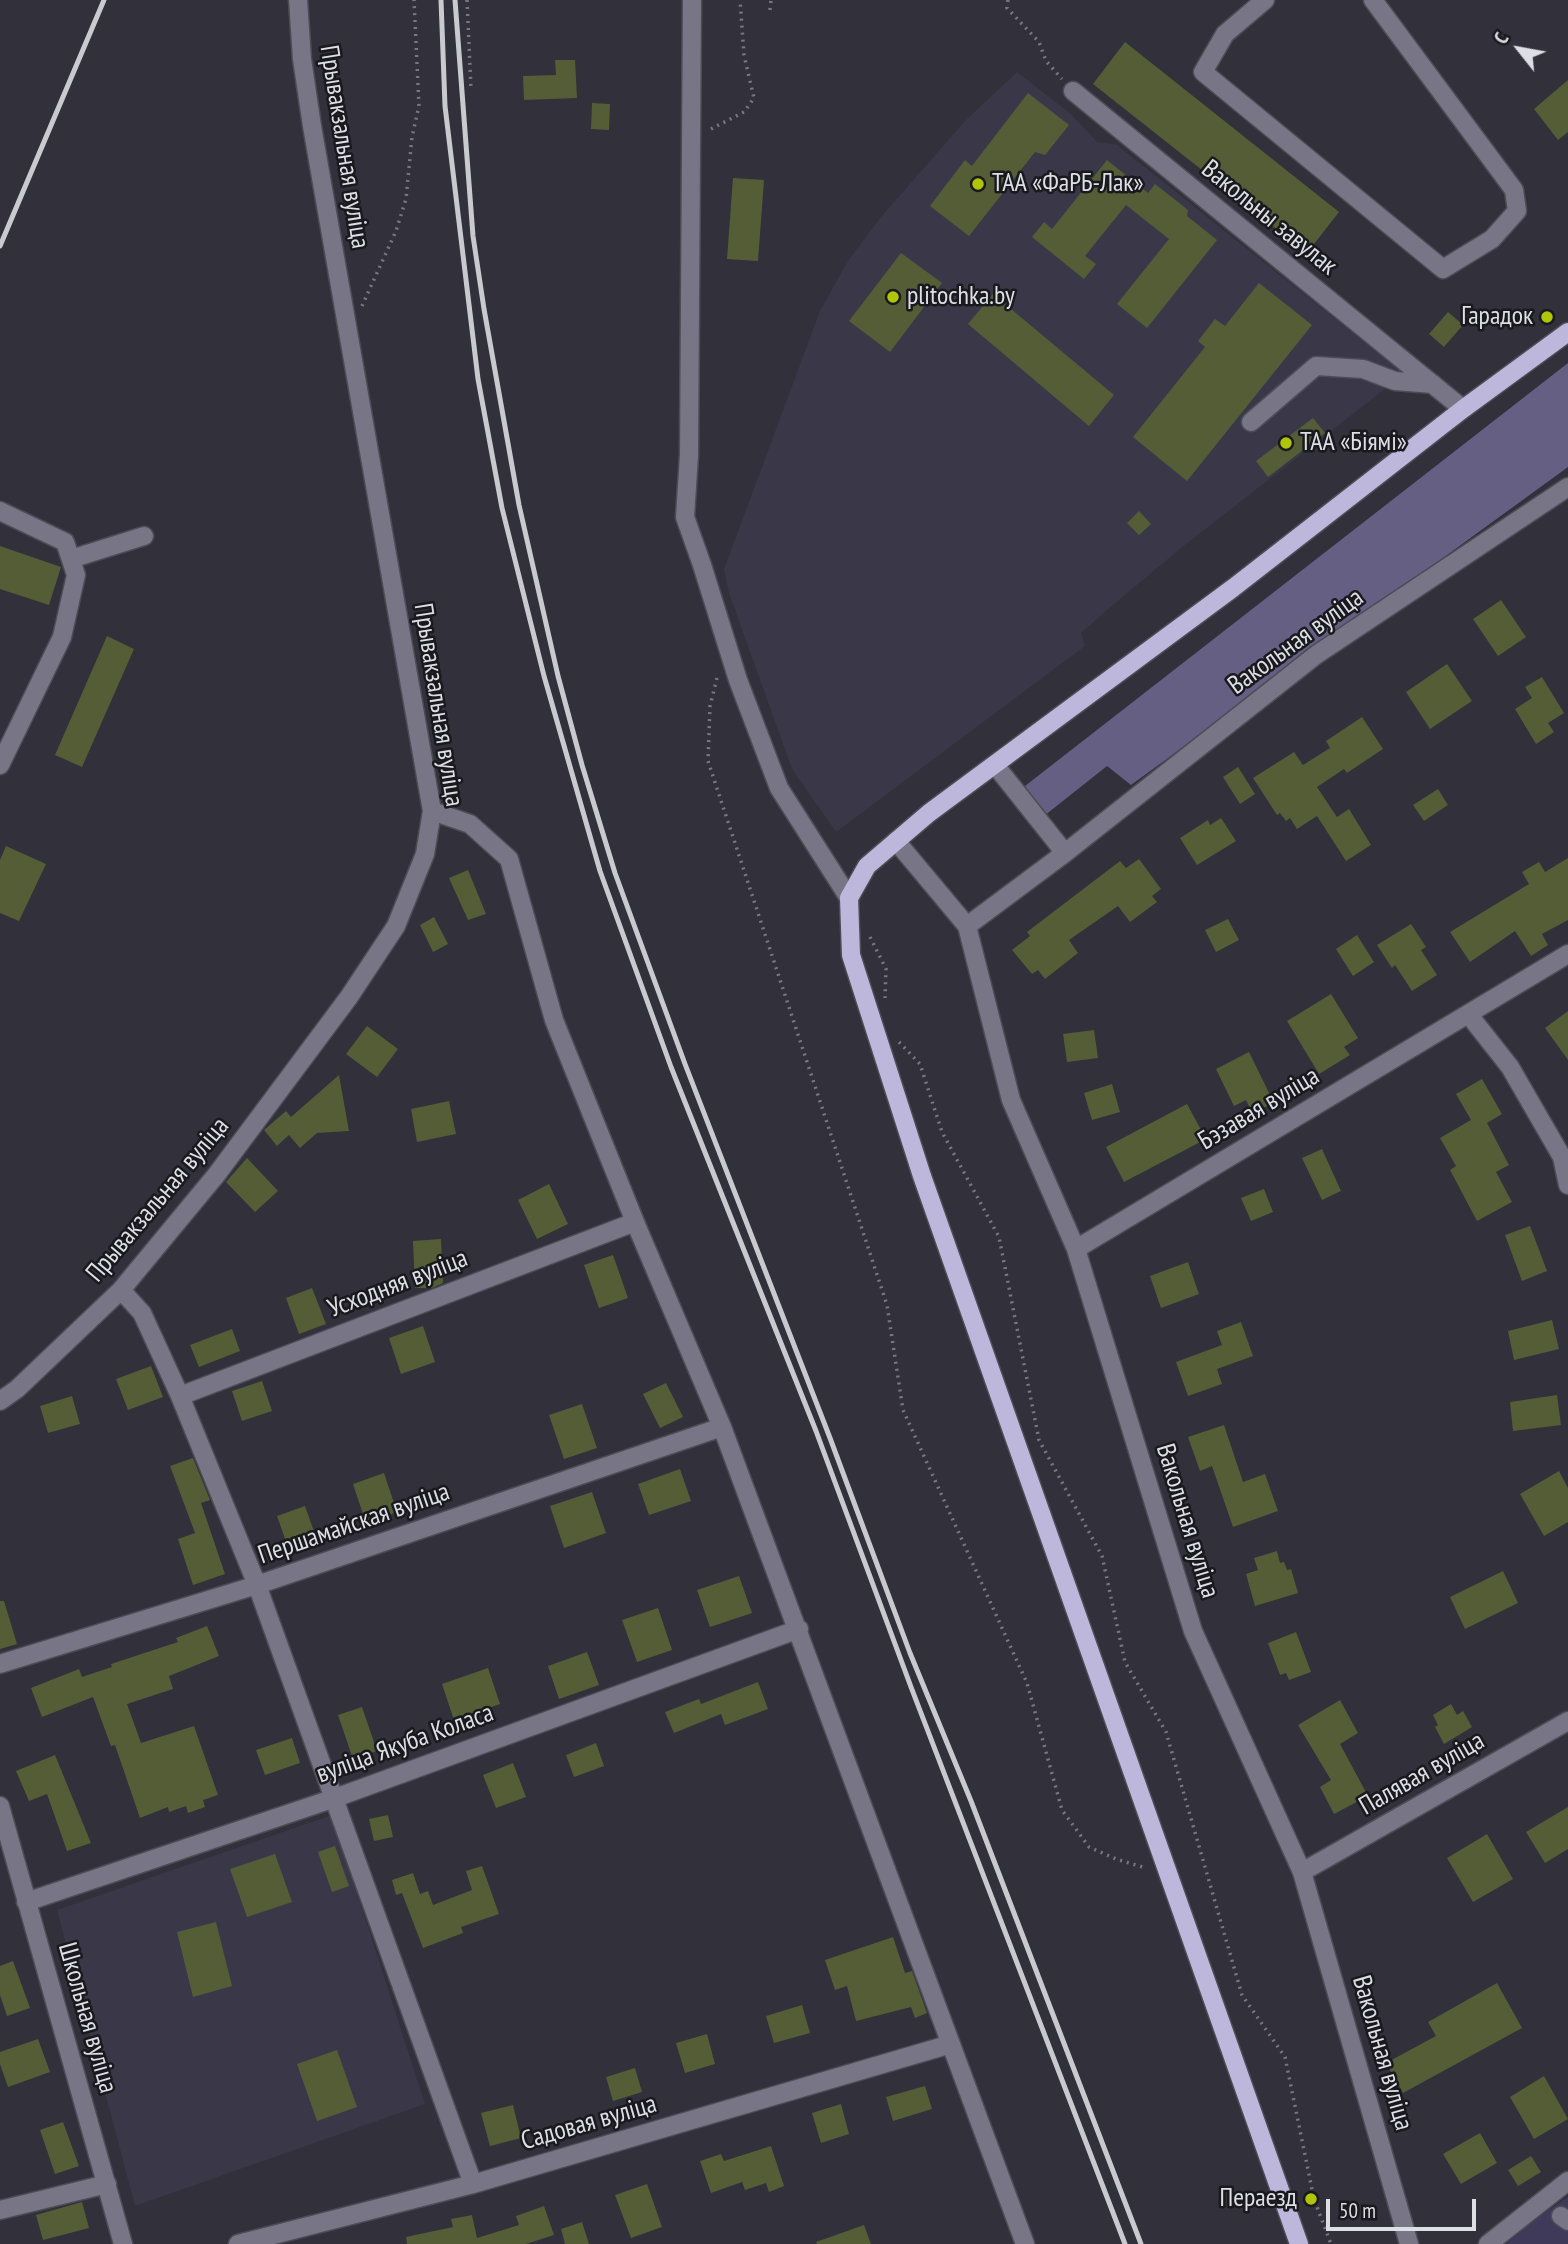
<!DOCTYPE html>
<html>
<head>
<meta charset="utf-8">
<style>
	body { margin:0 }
	#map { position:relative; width:1568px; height:2244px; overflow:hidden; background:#31303b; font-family:"PT Sans Narrow",sans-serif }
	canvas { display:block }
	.north { position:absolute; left:1484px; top:14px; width:70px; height:70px; -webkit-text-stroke:5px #19191e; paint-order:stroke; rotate:301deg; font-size:19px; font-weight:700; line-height:28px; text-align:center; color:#dedee5 }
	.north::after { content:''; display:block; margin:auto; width:24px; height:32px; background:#dedee5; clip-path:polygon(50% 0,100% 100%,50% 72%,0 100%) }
	.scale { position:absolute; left:1326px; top:2199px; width:150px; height:32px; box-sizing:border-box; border:4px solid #dedee5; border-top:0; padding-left:9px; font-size:21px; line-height:24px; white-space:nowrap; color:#dedee5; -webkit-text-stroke:5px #19191e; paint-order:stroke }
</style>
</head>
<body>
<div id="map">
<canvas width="1568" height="2244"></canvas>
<div class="north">С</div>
<div class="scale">50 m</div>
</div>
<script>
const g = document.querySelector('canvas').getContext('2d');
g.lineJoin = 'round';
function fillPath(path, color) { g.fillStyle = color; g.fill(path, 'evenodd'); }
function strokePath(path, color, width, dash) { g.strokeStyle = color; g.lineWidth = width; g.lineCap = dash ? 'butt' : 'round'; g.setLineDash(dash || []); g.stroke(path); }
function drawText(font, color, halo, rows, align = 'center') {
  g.font = font + ' "PT Sans Narrow",sans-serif'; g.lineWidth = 5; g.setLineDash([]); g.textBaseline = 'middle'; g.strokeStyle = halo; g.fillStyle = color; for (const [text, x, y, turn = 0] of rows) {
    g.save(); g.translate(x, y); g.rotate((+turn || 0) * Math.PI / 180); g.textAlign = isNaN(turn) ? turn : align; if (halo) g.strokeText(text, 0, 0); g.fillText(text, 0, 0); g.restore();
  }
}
const built = new Path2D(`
	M1017,72L1071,114L1097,142L1117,145L1404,374L1181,548L1114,604L1081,633L1085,646L836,832L792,769L729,593L724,569L820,311L848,261L881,217L966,120Z
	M332,1815L425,2104L135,2206L57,1910Z`);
const green = new Path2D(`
	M1568,2197V2244H1506L1534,2220Z`);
const forest = new Path2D(`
	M1568,363V467L1131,785L1107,766L1044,816L1025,786Z`);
const building = new Path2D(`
	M1125,42L1339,212L1307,253L1093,84Z
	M555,60H575L577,98L524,100L523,76L556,75Z
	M1568,80V132L1558,140L1534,109Z
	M1028,93L1069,125L1045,155L1035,152L969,236L930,206L965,160L972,166Z
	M592,103L610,104L609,130L591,129Z
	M1107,160L1148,193L1155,184L1188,210L1187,216L1217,240L1147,328L1117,304L1169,239L1126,205L1085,256L1096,264L1084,279L1032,237L1044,222L1052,229Z
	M733,178L764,180L758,261L727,259Z
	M901,253L942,283L890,352L849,321Z
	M1259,283L1312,325L1187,481L1133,437L1205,347L1198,341L1215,319L1225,326Z
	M993,294L1114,395L1089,426L968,324Z
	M1448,312L1463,325L1444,347L1429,334Z
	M1313,418L1325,433L1268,477L1256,461Z
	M1139,511L1151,524L1139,535L1127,523Z
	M0,546L61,567L49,605L0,589Z
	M1501,600L1526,637L1498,656L1473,619Z
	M107,636L134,649L82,767L55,755Z
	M1447,664L1472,701L1430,729L1406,692Z
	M1542,677L1564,713L1548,723L1554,732L1536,744L1515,709L1532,698L1525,687Z
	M1362,717L1383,749L1347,773L1344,769L1317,787L1337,817L1349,809L1371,845L1346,861L1317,816L1297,829L1290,818L1286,821L1280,813L1277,815L1253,778L1294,752L1303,765L1330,748L1326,741Z
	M1238,767L1255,794L1240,804L1223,777Z
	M1438,789L1448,805L1424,821L1413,805Z
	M1221,818L1236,841L1197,865L1180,838L1208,820L1210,825Z
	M6,846L46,864L19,921L0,913V860Z
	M1568,858V920L1542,934L1548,945L1531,956L1515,931L1470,962L1450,932L1529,884L1522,872L1539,862L1545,872Z
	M1139,859L1161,889L1152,896L1157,902L1130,922L1118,906L1069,940L1078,953L1045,979L1038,970L1032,974L1012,950L1030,936L1027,932L1120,861L1126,868Z
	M468,870L486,914L468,920L449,878Z
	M434,917L448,944L433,952L420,925Z
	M1228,919L1239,940L1216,952L1205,930Z
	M1411,924L1426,947L1421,950L1437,975L1412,991L1395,965L1392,968L1377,945Z
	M1357,935L1374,962L1353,976L1336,949Z
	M1331,994L1358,1038L1344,1047L1350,1055L1319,1074L1287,1021Z
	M1568,1011V1060L1545,1028Z
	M367,1026L398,1049L377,1077L346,1054Z
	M1094,1030L1098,1058L1067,1062L1063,1034Z
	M1249,1052L1274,1103L1252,1113L1246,1100L1234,1106L1216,1069Z
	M339,1075L349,1131L317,1133L300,1148L289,1135L277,1146L264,1130L286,1111L291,1117Z
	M1482,1079L1502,1114L1487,1123L1509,1165L1496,1172L1512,1202L1477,1221L1450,1170L1456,1166L1440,1138L1471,1120L1456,1094Z
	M1112,1084L1120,1112L1092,1120L1084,1093Z
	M449,1101L456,1134L417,1142L411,1109Z
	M1187,1104L1206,1139L1124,1182L1106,1147Z
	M1322,1149L1341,1191L1322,1200L1302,1158Z
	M247,1158L278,1191L255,1212L226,1182Z
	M549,1184L568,1224L537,1239L518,1200Z
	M1264,1189L1273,1212L1251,1221L1241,1198Z
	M1530,1226L1547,1271L1522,1281L1505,1235Z
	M441,1239L443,1283L432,1288H415L413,1241Z
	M613,1255L628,1298L599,1308L584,1265Z
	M1188,1262L1199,1294L1161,1308L1150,1276Z
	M312,1288L326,1324L299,1334L286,1298Z
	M1552,1320L1559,1349L1514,1360L1508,1331Z
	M1241,1322L1253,1356L1217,1369L1222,1384L1188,1396L1176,1362L1222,1345L1217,1331Z
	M423,1326L435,1362L401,1374L389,1338Z
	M232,1329L240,1351L199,1367L190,1345Z
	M151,1366L163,1397L128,1410L116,1379Z
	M262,1381L272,1411L242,1421L232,1391Z
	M666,1383L683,1417L660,1428L643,1394Z
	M1557,1395L1561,1425L1513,1431L1510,1402Z
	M72,1396L80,1424L48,1433L40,1406Z
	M582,1404L597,1448L564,1459L549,1415Z
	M1224,1425L1243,1482L1265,1474L1278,1511L1233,1527L1212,1466L1200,1471L1188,1437Z
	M193,1458L210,1500L201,1503L225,1574L193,1585L178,1539L195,1533L170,1466Z
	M680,1469L691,1501L649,1515L638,1484Z
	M1559,1471L1568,1488V1522L1544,1536L1520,1494Z
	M384,1473L397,1512L366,1523L353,1484Z
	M592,1492L606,1533L564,1548L550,1506Z
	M305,1506L317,1540L289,1550L277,1516Z
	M1277,1551L1280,1563L1284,1562L1287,1570L1291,1569L1298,1593L1255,1606L1246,1574L1258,1570L1254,1558Z
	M1503,1571L1518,1603L1465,1629L1450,1597Z
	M739,1576L752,1613L710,1627L697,1590Z
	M0,1601H4L17,1644L0,1649Z
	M658,1608L672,1650L637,1662L622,1620Z
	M207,1626L219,1656L169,1676L173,1689L127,1704L141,1743L194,1726L218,1795L203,1800L205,1807L188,1813L186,1806L169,1812L168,1807L140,1818L115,1745L111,1746L93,1697L42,1717L31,1688L79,1669L82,1677L112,1667L111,1664L178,1642L176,1638Z
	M1296,1632L1311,1672L1289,1680L1286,1673L1280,1675L1268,1643Z
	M587,1652L599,1685L559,1699L548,1666Z
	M488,1668L500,1704L454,1720L442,1684Z
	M758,1682L768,1709L725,1725L721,1714L674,1733L665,1712L699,1699L701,1704Z
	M1340,1700L1358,1733L1340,1744L1368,1796L1334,1814L1320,1787L1331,1780L1298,1725Z
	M1451,1704L1457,1715L1463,1711L1472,1727L1444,1744L1435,1727L1438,1725L1433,1715Z
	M362,1707L377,1751L353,1759L338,1715Z
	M292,1738L300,1763L265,1775L256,1750Z
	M596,1743L604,1766L574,1777L566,1755Z
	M55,1755L91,1843L67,1851L47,1794L29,1801L16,1771Z
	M513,1763L526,1797L496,1808L483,1775Z
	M1568,1807V1849L1545,1863L1526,1832Z
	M388,1815L393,1837L374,1841L369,1819Z
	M1487,1834L1513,1879L1473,1902L1447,1858Z
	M335,1846L349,1886L332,1892L318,1852Z
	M275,1854L292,1902L247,1917L230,1869Z
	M482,1866L499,1914L461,1927L463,1933L423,1948L402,1893L396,1895L392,1880L413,1873L420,1894L428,1891L433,1905L472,1890L466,1871Z
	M216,1922L232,1986L193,1997L177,1932Z
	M893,1937L905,1973L912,1971L927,2013L915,2018L911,2007L856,2021L847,1986L835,1990L825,1960Z
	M13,1961L30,2008L7,2016L0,1995V1966Z
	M1497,1983L1522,2028L1403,2093L1386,2063L1436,2036L1428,2022Z
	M802,2005L810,2033L774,2043L766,2016Z
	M707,2034L715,2064L685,2073L676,2043Z
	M38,2039L50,2072L8,2087L0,2064V2052Z
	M337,2050L357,2107L317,2121L297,2064Z
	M635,2068L642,2092L613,2101L606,2077Z
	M1544,2076L1568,2119L1534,2139L1510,2097Z
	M925,2086L932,2109L893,2121L886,2097Z
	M841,2104L849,2134L821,2143L812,2113Z
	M513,2105L521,2138L490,2146L481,2113Z
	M63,2122L79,2166L55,2174L40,2130Z
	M1480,2133L1497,2163L1461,2184L1443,2154Z
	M771,2146L784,2186L769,2192L766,2183L745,2190L742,2182L711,2193L700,2161L721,2154L724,2161Z
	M1531,2156L1541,2172L1518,2186L1508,2170Z
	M647,2184L662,2227L631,2238L615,2195Z
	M82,2202L89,2228L43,2240L36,2215Z
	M544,2206L554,2235L526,2244H407L406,2237L453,2227L451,2219L472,2215L477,2238L519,2225L516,2216Z
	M582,2222L589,2244H565L561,2229Z
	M864,2225L871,2244H817L816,2242Z`);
const path = new Path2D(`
	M467,0L471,89
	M1008,0L1007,8L1039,42L1046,61L1062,79
	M770,10L771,0
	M711,129L744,112L754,98L744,55L740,0
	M362,306L396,231L406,199L412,137L419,106L414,0
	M717,678L710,706L708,761L887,1305L903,1410L1027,1683L1062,1810L1089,1847L1116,1859L1146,1868
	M870,937L886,969L885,998
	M899,1042L920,1064L942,1132L999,1237L1039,1440L1102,1556L1125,1662L1166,1732L1242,1995L1285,2057L1314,2199L1331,2244`);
const minor = new Path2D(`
	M692,0L689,455L685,517L702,565L738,680L779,788L849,898
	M1265,0L1225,34L1203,72L1443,269L1492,239L1517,211L1514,190L1373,0
	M1073,91L1463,409
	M1251,422L1316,366L1363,369L1395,381L1433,384
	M0,511L65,542L76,575L62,637L0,765
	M71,559L144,536
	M995,765L1065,853
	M432,811L470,824L509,859L554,1020L635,1222L722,1427L1025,2244
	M896,841L967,926
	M1469,1015L1510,1067L1562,1157L1568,1185
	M1076,1249L1568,954
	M121,1290L142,1313L180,1396L257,1585L473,2184
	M180,1396L635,1222
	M0,1401L17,1389L121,1290L217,1174L349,997L396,926L425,854L432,811L312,126L302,59L298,0
	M0,1664L257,1585L722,1427
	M0,1806L123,2244
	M1302,1872L1568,1721
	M26,1902L335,1798L799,1629
	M0,2210L107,2184
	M1561,2216L1568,2221
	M238,2244L473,2184L951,2044
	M1409,2244L1302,1872L1193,1631L1076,1249L1011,1100L967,926L1065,853L1316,655L1568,487
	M1488,2244L1568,2181`);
const major = new Path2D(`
	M1299,2244L922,1176L851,955L849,898L867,866L929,813L1233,588L1463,409L1568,332`);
const rail = new Path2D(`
	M441,0L445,106L478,379L502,508L544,676L600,871L671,1067L816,1431L911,1687L1125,2244
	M455,0L473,236L484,309L519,505L558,676L582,765L615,873L685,1064L830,1438L910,1653L971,1801L1141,2244
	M0,246L104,0`);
const markers = [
	[978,184,7,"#aec509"],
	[893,297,7,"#aec509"],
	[1547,317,7,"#aec509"],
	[1286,443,7,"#aec509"],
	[1311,2199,7,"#aec509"]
];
const streetNames = [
	["Прывакзальная вуліца",344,147,81],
	["Вакольны завулак",1269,218,39],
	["Вакольная вуліца",1296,642,-36],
	["Прывакзальная вуліца",438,705,81],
	["Бэзавая вуліца",1259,1109,-31],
	["Прывакзальная вуліца",158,1200,-50],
	["Усходняя вуліца",398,1284,-21],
	["Вакольная вуліца",1187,1521,73],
	["Першамайская вуліца",354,1524,-19],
	["вуліца Якуба Коласа",405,1744,-20],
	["Палявая вуліца",1422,1774,-30],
	["Школьная вуліца",87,2018,74],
	["Вакольная вуліца",1382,2053,74],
	["Садовая вуліца",589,2123,-16]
];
const poiNames = [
	["ТАА «ФаРБ-Лак»",992,184],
	["plitochka.by",907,297],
	["Гарадок",1533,317,"right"],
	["ТАА «Біямі»",1300,443],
	["Пераезд",1297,2199,"right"]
];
fillPath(built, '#3a3848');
fillPath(green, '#3f3a5a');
fillPath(forest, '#645f83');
fillPath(building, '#555d37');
strokePath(minor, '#4d4c56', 21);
strokePath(major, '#4d4c56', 21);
strokePath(path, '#797882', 3.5, [2, 5]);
strokePath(minor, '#777586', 18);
strokePath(major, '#bdb8db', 18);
strokePath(rail, '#c9c9d0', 5);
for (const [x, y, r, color] of markers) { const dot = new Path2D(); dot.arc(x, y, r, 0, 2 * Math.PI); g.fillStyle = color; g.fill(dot); strokePath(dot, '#19191e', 2.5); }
drawText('26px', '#dedee5', '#19191e', streetNames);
drawText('26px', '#dedee5', '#19191e', poiNames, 'left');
</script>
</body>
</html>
